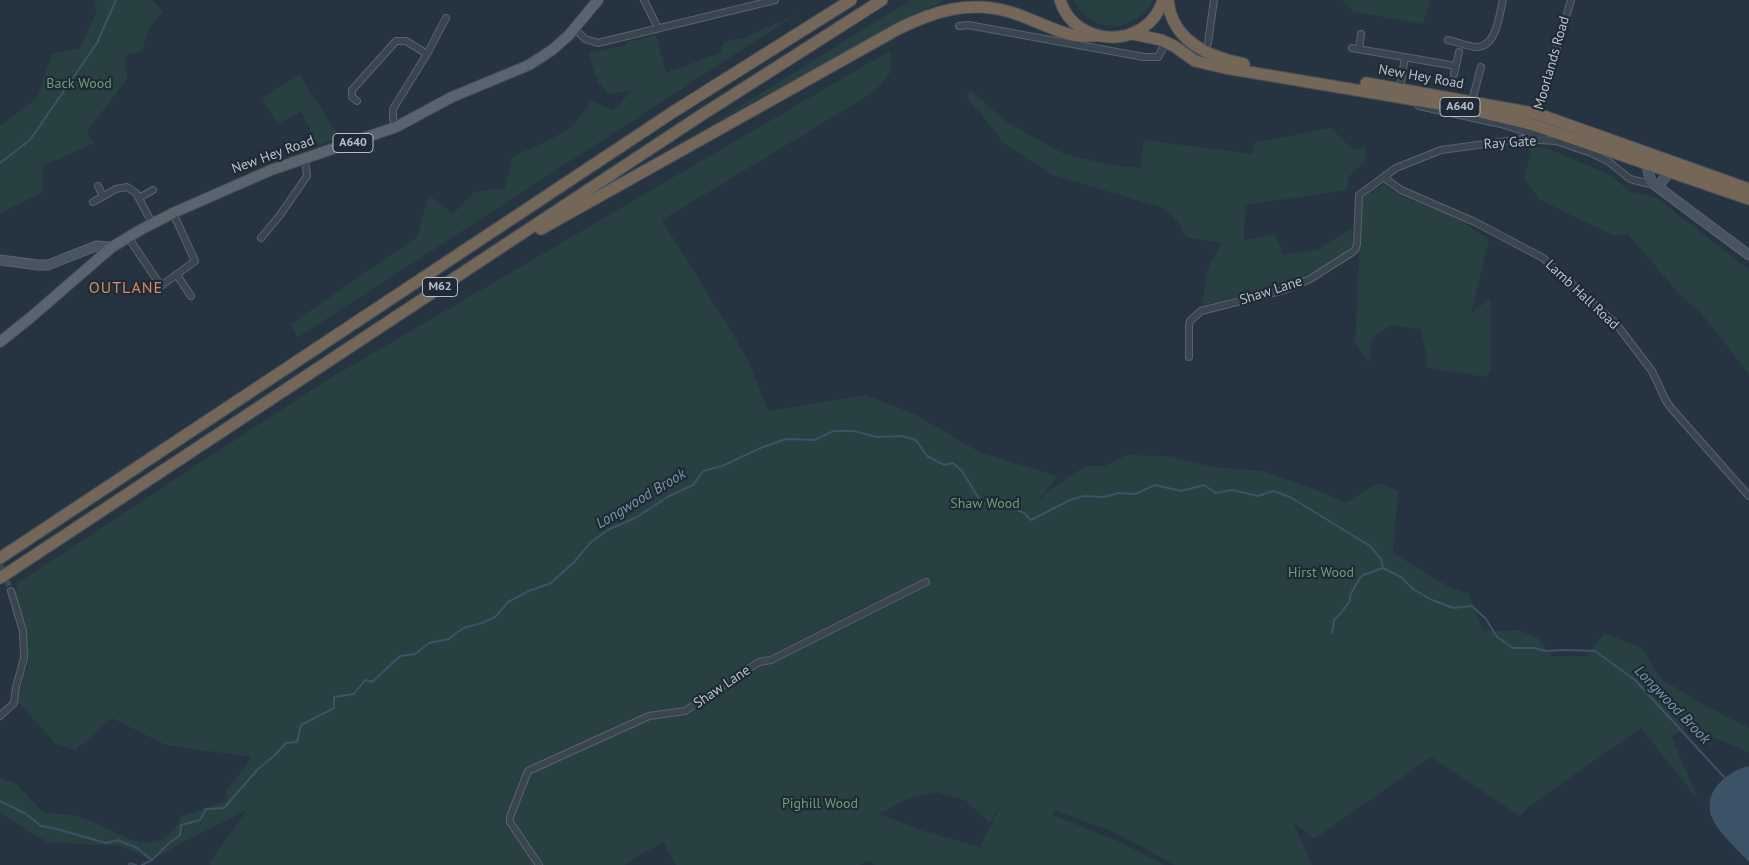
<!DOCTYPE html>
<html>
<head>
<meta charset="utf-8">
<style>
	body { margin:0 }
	canvas { display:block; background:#263340 }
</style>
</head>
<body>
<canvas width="1749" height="865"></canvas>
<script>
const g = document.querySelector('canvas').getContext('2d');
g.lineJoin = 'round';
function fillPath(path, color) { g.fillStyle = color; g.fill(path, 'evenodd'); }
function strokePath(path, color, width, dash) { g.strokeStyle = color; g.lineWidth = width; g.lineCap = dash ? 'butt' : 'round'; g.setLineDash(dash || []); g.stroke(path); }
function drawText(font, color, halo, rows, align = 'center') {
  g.font = font + ' "PT Sans",sans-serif'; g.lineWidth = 4.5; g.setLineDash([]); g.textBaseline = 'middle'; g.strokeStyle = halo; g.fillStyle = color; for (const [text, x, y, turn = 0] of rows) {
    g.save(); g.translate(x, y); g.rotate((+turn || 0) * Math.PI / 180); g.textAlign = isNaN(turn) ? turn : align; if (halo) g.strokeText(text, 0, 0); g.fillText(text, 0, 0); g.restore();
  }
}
const green = new Path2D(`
	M95,0H151L163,11L150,27L142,51L125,56L127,79L87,131L94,143L43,166L42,192L0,213V126L37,98L52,54L80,48L96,13Z
	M911,0H947L917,13L705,128Z
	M1074,0H1153C1138,27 1106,36 1083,13C1079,10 1077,4 1074,0Z
	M1342,0H1430L1423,24L1354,12Z
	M797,14L297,338L291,324L417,237L429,195L453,214L474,192L505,188L512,157L550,140L575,124L592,100L613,111L631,91L608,94L598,82L589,53L626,45L627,42L656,35L666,73L720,53L724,42L746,37Z
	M891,50L890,73L874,92L662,220L746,356L768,411L866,395L916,415L981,453L1058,476L1039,499H1042L1044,494L1085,466H1105L1127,455L1165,456L1213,467L1262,471L1322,492L1345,503L1379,483L1398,491L1393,553L1449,587L1469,594L1483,631L1519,630L1539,639L1552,656H1586L1604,633L1642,648L1660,678L1697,701L1749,728V753L1689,726L1671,736L1699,801L1641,728L1531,805L1520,816L1431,757L1314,839L1293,822L1312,865H1175L1116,833L1054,810L1053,815L1122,843L1164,865H875L869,861L859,865H676L663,842L624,865H211V860L247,810L185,841L152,860L121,846L47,842L0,813V778L15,783L44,813C57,814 74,814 86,819C126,835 156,865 182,816L227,801L226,790L245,768L251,757L166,745L112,718L76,750L56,744L17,701L29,659L13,594L18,591L16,584L322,383ZM936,792L965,800L990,823L1007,793L980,847L923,831L880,814L906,799Z
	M299,75L340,138L318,145L301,112L277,124L262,98Z
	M970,90L1008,123L1064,154L1110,165L1140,168L1144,140L1252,154L1254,143L1331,128L1354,151L1365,146V161L1349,176L1347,190L1245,205L1244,240L1275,234L1283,255L1317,250L1352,228V249L1329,265L1280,285L1202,306L1207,270L1222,243L1186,237C1179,224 1174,213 1160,207L1053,175L1004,143L967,97Z
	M1527,146L1546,148L1611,175L1629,191L1657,198L1749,270V374L1701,313L1681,296L1627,233L1615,236L1540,200L1524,179L1531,152Z
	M1384,184L1398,195L1457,218L1489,240L1471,313L1490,299L1491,371L1486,377L1425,367L1427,355L1420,329L1389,325L1372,339L1369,362L1355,344L1362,198Z`);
const water = new Path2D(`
	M1749,766V862C1739,851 1719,833 1713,820C1700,794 1726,771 1749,766Z`);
const stream = new Path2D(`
	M0,163L30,140L97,43L116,0
	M1332,633L1334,620L1340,614L1350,601V595L1360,578L1363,575L1383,568
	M0,801L26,814L41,826L53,828L106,843L118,840L137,848L152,860L169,843L180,835L181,825L200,820L206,809L224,808L258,769L275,755L286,743L297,742L301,725L334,708V697L354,694L365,680L372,682L400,656L415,654L429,643L449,639L463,628L482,623L495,617L508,602L529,591L551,583L574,562L591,542L608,530L637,517L669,496L693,485L703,471L722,466L763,447L786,439L814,440L834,431H854L877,437L902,436L916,440L927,456L944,465L953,463L962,471L981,502L998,508H1013L1024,513L1031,520L1070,500L1084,496L1104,497L1118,493L1135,494L1155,485L1181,491L1204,485L1216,493L1232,490L1258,496L1273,491L1290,497L1370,546L1381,559L1383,568L1401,577L1413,589L1432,600L1453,608L1472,606L1486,619L1497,637L1513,648H1535L1545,651L1564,650L1595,651L1635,680L1724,777
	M129,865L130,863L136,865
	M142,865L152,860`);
const streetTunnel = new Path2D(`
	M0,564L11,591`);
const street = new Path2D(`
	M644,0L658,28
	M959,26L968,25L1144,57H1158L1166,42
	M575,29L585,39L598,43L775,0
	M1448,40C1457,42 1466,46 1475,47C1497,48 1499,15 1503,0
	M1208,43L1214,0
	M1352,48L1456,66
	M1359,49L1361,34
	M1454,74L1459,52
	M1400,89L1405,57
	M357,101L352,97V90L396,41H406L427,54
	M1472,101L1481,67
	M1419,106L1501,124L1545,138
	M1537,115L1571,0
	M396,127L393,119V109L427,54L446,18
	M1386,175L1387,180L1401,190L1475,222L1543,258L1617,325L1652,371L1666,401L1672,409L1749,496
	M98,186L103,196
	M139,198L153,190
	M93,202L116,189L127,187L136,193L152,223
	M128,237L161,286L195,261L173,213
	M261,238L280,215L307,176L305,159
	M177,275L191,296
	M1189,357V326L1190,321L1201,311L1284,290L1310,279L1351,253L1355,250L1357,244L1359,195L1396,168L1441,150L1522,139L1556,141L1591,153L1609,162L1630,179L1654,185
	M0,716L14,703L16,687L24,658L23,631L11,591
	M539,865L510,822V817L528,771L649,716L685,711L759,662L771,660L926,582`);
const secondary = new Path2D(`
	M1645,159L1651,182L1749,255
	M1658,186L1674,167
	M0,260L38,265H48L96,246L112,247`);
const primary = new Path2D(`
	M0,342L30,318L112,247L142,229L173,213L271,170L396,127L452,97L529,65L552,50L569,35L598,0`);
const highway = new Path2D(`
	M1060,0C1075,49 1148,50 1163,0
	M1168,0C1169,4 1169,8 1170,12C1180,45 1213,58 1244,64
	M1133,34L1161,40L1174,46L1195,61L1225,68L1463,108L1534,125L1749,199
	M1366,83L1538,114L1749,189
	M541,229L898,29C934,11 970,0 1010,12C1031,18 1051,30 1072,35C1079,37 1088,36 1095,36
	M0,558L673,112L851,0
	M0,578L700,116L882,0`);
const shields = [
	[1460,107,40],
	[353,143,40],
	[440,287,35]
];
const shieldNames = [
	["A640",1460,107],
	["A640",353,143],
	["M62",440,287]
];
const streetNames = [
	["Moorlands Road",1552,63,-74],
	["New Hey Road",1421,77,10],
	["Ray Gate",1510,143,-4],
	["New Hey Road",273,155,-20],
	["Shaw Lane",1271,291,-18],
	["Lamb Hall Road",1582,295,43],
	["Shaw Lane",722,687,-34]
];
const parkNames = [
	["Back Wood",79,84],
	["Shaw Wood",985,504],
	["Hirst Wood",1321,573],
	["Pighill Wood",820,804]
];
const waterNames = [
	["Longwood Brook",641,499,-31],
	["Longwood Brook",1672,705,46]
];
const quarterNames = [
	["OUTLANE",126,288]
];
fillPath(green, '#284041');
fillPath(water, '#3c5267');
strokePath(stream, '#3c5267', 2);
strokePath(streetTunnel, '#3c4855', 6, [6, 3]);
strokePath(street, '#58636d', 8);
strokePath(secondary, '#58636d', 11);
strokePath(primary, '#444e59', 12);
strokePath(highway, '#45505a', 13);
strokePath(street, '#3a4550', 6);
strokePath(secondary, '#495462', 9);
strokePath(primary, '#59646f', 10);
strokePath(highway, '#756758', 11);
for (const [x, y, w] of shields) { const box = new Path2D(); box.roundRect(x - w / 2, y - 9.5, w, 19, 4); g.fillStyle = '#1f2a35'; g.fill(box); strokePath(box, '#b7c0ca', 1); }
drawText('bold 12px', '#b7c0ca', null, shieldNames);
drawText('14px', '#b7c0ca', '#1f2a35', streetNames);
drawText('14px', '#6f9a75', '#1f2a35', parkNames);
drawText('italic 15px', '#7893ab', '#1f2a35', waterNames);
g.letterSpacing = '1px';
drawText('16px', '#d28e6a', '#1f2a35', quarterNames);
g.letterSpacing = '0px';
</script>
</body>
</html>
